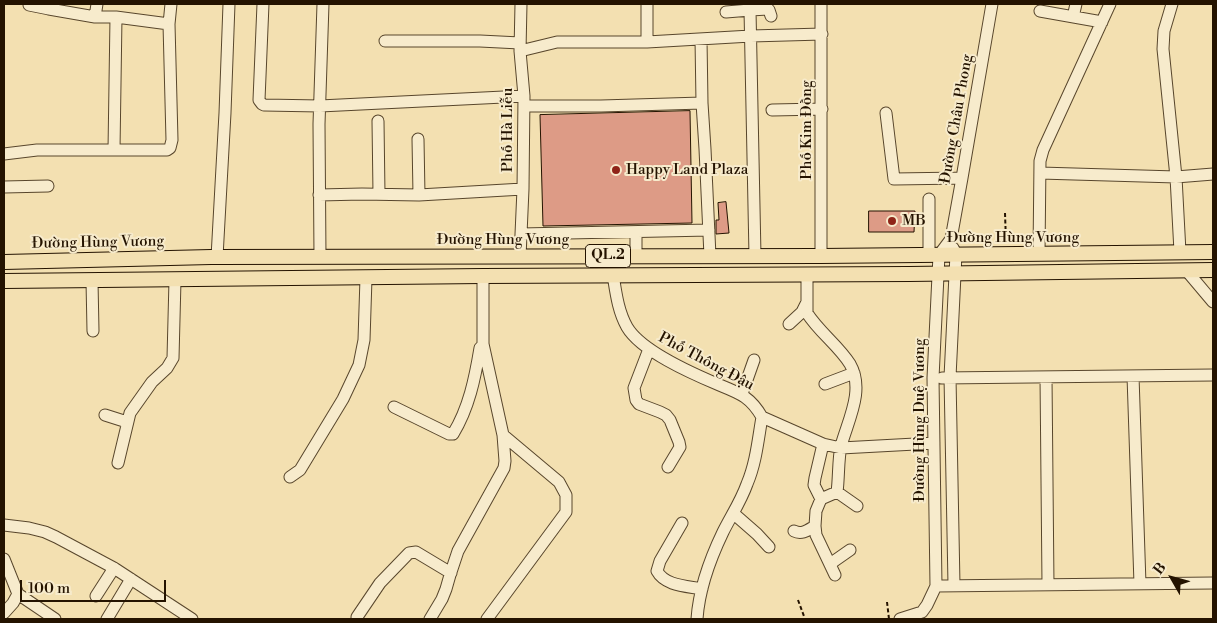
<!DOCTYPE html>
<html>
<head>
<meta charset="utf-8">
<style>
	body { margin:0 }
	#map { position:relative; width:1217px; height:623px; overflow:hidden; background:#f3e0b1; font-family:"Libre Bodoni",serif }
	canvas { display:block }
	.frame { position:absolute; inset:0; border:5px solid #241300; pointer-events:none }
	.north { position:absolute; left:1147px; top:553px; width:50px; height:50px; -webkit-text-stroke:4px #f7ebcc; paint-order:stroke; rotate:308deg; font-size:14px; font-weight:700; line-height:20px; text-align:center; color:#241300 }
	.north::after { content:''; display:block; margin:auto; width:18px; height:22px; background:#241300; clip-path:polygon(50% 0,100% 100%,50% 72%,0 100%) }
	.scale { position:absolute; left:20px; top:580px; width:146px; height:22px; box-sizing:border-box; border:2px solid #241300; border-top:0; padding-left:6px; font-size:15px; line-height:18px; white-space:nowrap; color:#241300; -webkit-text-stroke:4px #f7ebcc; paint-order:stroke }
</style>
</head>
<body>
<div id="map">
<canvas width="1217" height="623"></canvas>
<div class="frame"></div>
<div class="north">B</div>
<div class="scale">100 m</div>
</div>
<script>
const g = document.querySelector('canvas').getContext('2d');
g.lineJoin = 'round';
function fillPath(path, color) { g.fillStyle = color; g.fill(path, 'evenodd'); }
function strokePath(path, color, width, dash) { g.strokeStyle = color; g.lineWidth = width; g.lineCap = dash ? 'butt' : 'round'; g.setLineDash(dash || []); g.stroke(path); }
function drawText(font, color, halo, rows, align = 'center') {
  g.font = font + ' "Libre Bodoni",serif'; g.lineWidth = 4; g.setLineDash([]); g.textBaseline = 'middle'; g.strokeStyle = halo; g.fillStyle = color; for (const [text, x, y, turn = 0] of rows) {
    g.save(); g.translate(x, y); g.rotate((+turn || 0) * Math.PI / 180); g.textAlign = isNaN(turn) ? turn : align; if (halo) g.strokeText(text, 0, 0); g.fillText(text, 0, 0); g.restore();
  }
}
const building = new Path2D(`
	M690,111L692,223L543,226L540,115Z
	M726,202L729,233L716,234V220H719L718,203Z
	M869,211H915L914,232H869Z`);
const path = new Path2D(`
	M1005,213L1006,242
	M798,600L805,619
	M887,602L889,619`);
const minor = new Path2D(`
	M49,4V9L95,17H116L169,24
	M263,4L259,100L262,104L264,105L320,106L524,96
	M647,4V42
	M821,4V256
	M1172,4L1164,31L1163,49L1176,177L1180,252
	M29,5L49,9
	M1040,11L1102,22
	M726,12L750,10
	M95,17L97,4
	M1073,17L1076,4
	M701,39L702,103L705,149L710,256
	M385,41H480L520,43
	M520,51L557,42H647L751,36L822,34
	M524,106H601L702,103
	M772,110L822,109
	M886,113L894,179L962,178
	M378,121L379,194
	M418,139L419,195
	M114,150L116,17
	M4,154L37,150H167L170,148L172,140L169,24L171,4
	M1040,173L1176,177L1213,174
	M4,187L48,186
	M319,195L362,194L419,195L523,189
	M636,232V256
	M521,234L709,230
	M953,248L956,254L950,377L954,585
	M1039,254L1040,161L1043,150L1110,4
	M929,255V199
	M755,256L750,10L768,9L769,10L771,16
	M217,257L225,113L229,4
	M320,257L319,124L323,4
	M520,257L523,189L524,96L520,51L521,4
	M1186,270L1213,302
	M807,274V313C819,332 838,345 850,364C865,390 848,420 841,446C838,460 839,478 837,492L821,499L816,511L815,526L816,535L835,575
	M613,275C616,293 618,311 627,327C641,351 691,373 717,384C739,393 750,396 762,417C758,440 756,463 747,484C741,501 731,516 723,532C710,559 699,589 697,619
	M92,281L93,331
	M789,324L802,312L807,302
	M649,349L634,388L636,400L639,404L660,412L666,415L670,420L679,442L680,447L668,467
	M1133,376L1140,584
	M1046,377L1048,585
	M942,378L1213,375
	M825,384L854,373
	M742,394L754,360
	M394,407L449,434H453C469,408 475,378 480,348L482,346
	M105,415L127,422
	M762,417L823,444L841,448L934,443
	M118,463L130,413L152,382L167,368L173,358L175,280
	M290,477L300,470L343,399L359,365L364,340L366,278
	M837,492L857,506
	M821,499L814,485L815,478L823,444
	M733,513L757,534L769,547
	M682,523L660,561L657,571C665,586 687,586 702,589
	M4,525L29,528L45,532L56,537L114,568L192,619
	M794,531C802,535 808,530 815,526
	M4,559L18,594L13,603L4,613
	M830,564L850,550
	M936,586L933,378L939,255L951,239L962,178L992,4
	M936,586L1213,583
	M18,594L55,619
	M96,596L114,568
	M357,617L380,583L409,553L416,552L451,573
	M107,619L131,579
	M430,619L442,599L446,589L450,575L458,551L504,468L505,461L503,435L483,344V276
	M487,619L566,512V495L559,482L503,435
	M900,619L922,612L927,605L936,586`);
const major = new Path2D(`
	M4,262L211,257L821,256L1213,252
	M4,281L483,276L909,274L1213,270`);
const markers = [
	[616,170,5,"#8f2418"],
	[892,221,5,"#8f2418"]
];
const shields = [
	[608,256,45]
];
const shieldNames = [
	["QL.2",608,256]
];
const streetNames = [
	["Đường Châu Phong",957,119,-80],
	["Phố Hà Liễu",508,130,-90],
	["Phố Kim Đồng",807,130,-90],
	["Đường Hùng Vương",1013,238],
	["Đường Hùng Vương",503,240],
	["Đường Hùng Vương",98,243,-1],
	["Phố Thông Đậu",706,362,28],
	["Đường Hùng Duệ Vương",920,420,-90]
];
const poiNames = [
	["Happy Land Plaza",626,170],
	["MB",902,221]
];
fillPath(building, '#dd9b86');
strokePath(building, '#241300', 1);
strokePath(minor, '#58462c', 13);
strokePath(major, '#241300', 16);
strokePath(path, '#241300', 2, [4, 2.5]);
strokePath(minor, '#f7ebcc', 11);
strokePath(major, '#f3e0b1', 14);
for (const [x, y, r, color] of markers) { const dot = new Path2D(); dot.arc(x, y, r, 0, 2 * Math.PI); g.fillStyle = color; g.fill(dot); strokePath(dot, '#f7ebcc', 2); }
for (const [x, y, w] of shields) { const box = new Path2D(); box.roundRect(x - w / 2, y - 11.5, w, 23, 4); g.fillStyle = '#f7ebcc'; g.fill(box); strokePath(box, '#241300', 1); }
drawText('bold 14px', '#241300', null, shieldNames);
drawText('15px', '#241300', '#f7ebcc', streetNames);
drawText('15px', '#241300', '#f7ebcc', poiNames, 'left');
</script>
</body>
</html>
